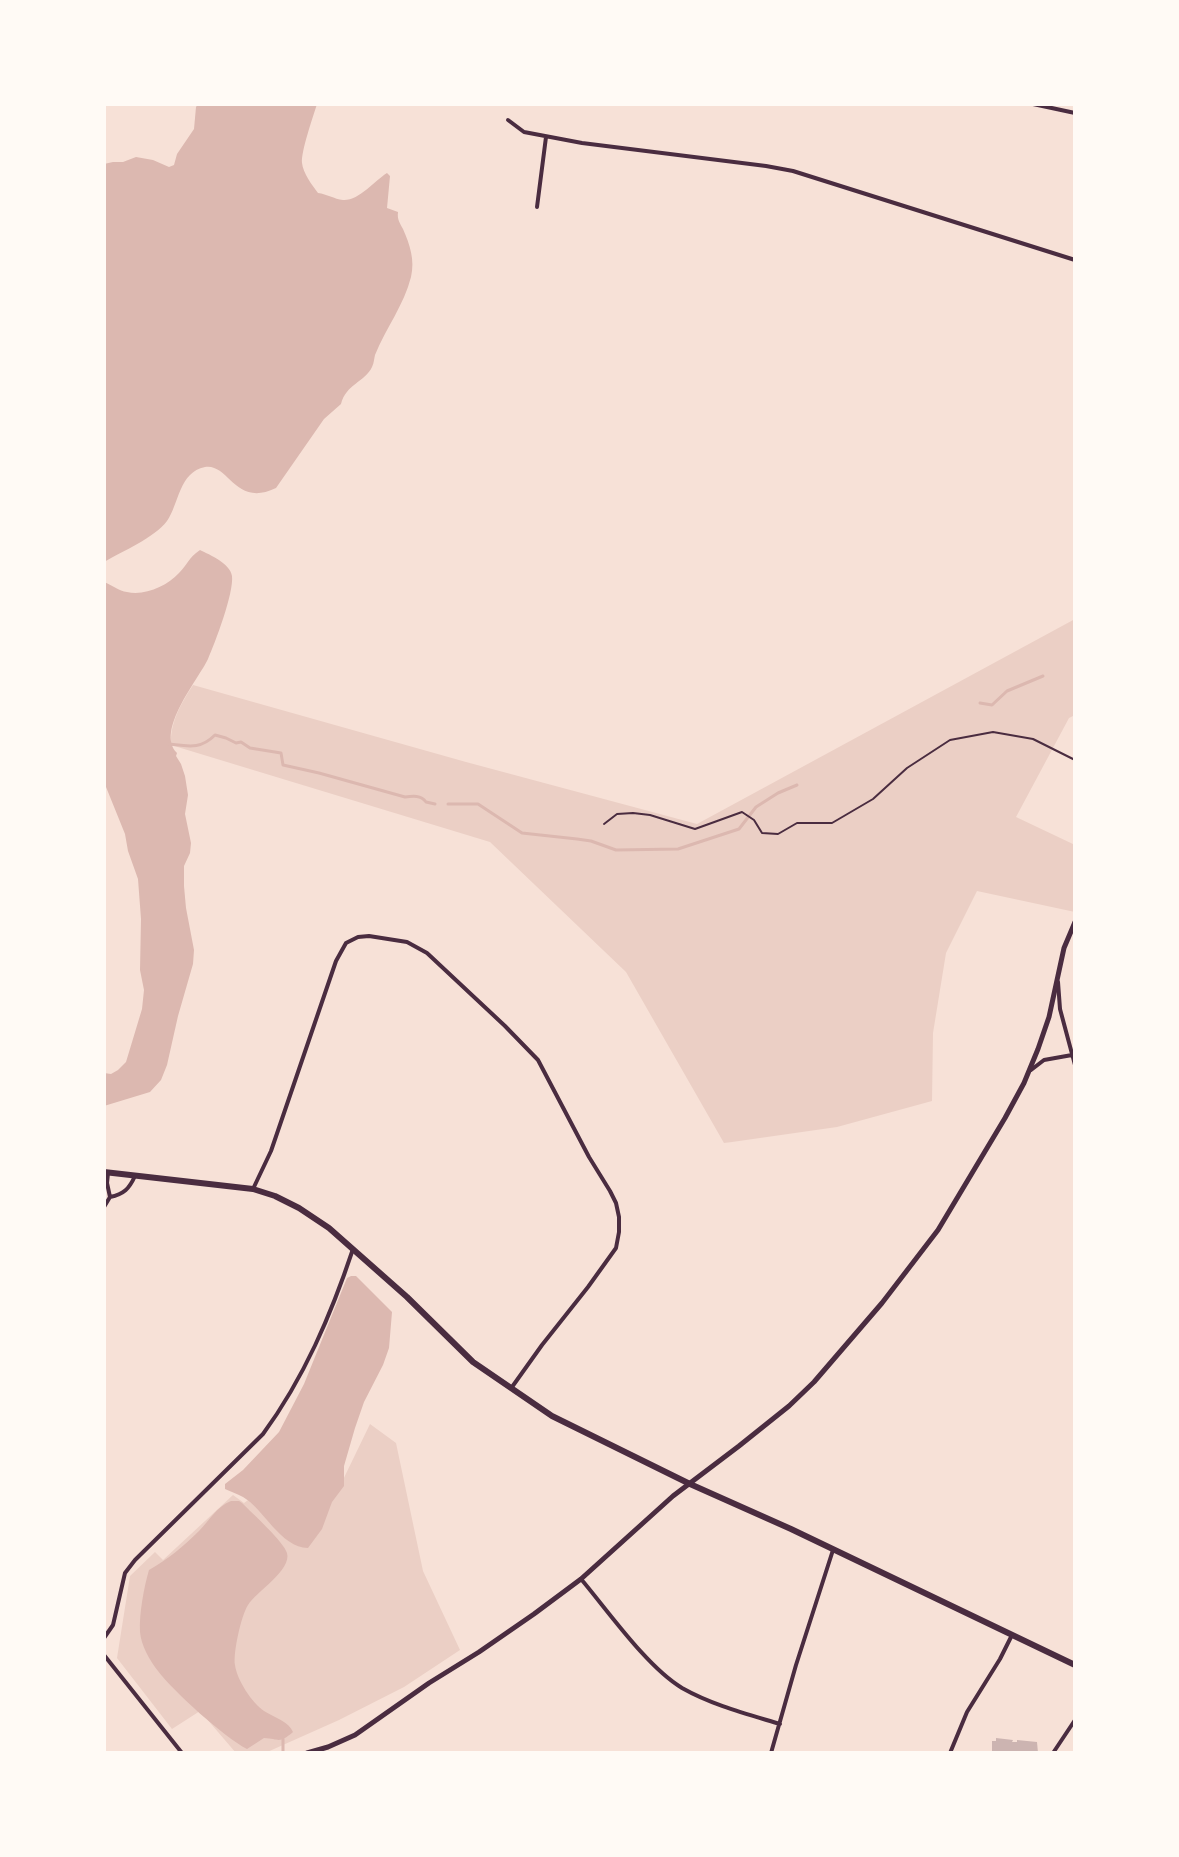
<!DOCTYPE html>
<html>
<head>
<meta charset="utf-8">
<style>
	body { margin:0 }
	#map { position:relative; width:1179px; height:1857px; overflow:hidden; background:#f7e1d7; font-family:Signika,sans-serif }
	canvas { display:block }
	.frame { position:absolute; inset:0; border:106px solid #fffaf5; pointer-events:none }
</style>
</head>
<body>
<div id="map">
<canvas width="1179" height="1857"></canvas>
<div class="frame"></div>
</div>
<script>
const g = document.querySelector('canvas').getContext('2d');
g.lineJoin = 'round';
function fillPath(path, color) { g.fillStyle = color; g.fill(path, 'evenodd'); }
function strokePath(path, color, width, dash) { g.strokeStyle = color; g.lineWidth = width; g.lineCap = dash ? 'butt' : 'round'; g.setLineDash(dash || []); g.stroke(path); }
const green = new Path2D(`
	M1075,619V715L1069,718L1016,817L1075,845V912L977,891L946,953L933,1033L932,1101L837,1127L732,1142L724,1143L626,972L490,842L171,745C170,722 181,704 193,685L466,762L697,824Z
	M370,1424L396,1443L423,1571L460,1650L404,1687L339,1720L265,1753H236L200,1711L172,1729L117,1658L130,1576L155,1552L163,1560L233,1495L244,1503L321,1447L341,1484Z`);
const water = new Path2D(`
	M198,104H317C313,117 301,151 302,163C303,173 312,185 318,193C327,194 334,199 343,200C359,201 374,181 387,173L390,176L387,208L398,212C397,220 400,223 403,229C410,245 415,260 411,277C404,305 386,328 375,355C374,359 374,363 372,367C365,382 346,384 341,404L324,419L276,488C235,508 229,463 205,467C179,472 179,504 167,521C154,538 123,551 104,562V164L113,162H123L136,157L153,160L169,167L174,165L177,154L194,129L196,107Z
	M200,550C210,555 230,563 232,576C234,593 215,643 208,659C198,680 155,731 177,753L176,756L181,764L185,776L188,795L185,814L191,843L190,853L184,866V886L186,908L194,950L193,964L178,1016L167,1065L161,1080L150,1092L104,1106V1073L111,1074L118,1070L126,1062L142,1009L144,990L140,970L141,919L138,879L128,851L125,834L104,782V582C112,585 119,591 127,592C145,596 167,586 179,573C188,564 188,558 200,550Z
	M351,1276H356L392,1312L389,1348L383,1365L364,1402L355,1428L344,1466V1486L332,1502L322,1529L308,1548C281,1548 263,1508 243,1497C238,1494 231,1492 225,1489V1484L243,1470L279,1432L304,1384L347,1278Z
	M231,1501H239L242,1503C252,1513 284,1542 287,1553C292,1570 256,1592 248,1605C241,1616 233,1653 235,1665C237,1680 252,1703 264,1711C274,1717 289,1722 293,1732C279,1744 280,1739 264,1738L247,1749C224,1737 174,1692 158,1671C150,1661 141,1645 140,1632C139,1614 144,1587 149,1570C167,1560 184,1546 199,1531C210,1520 216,1507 231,1501Z`);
const stream = new Path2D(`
	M980,703L992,705L1007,691L1043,676
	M168,744C188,746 200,750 215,735L226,738L236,743L241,742L250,748L281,753L283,765L319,773L405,797C413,796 421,795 426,802L435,804
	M448,804H478L522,833L577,839L591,841L616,850L678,849L739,829L756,807L778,793L797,785
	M283,1753V1739`);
const building = new Path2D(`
	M996,1738L1013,1740L1012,1742H1017V1740L1037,1742L1038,1753H992V1741H996Z`);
const path = new Path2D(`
	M604,824L617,814L633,813L650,815L695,829L742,812L754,820L762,833L778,834L797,823H832L873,799L907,768L950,740L993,732L1033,739L1075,760`);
const minor = new Path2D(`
	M1033,104L1075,113
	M508,120L524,132L582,143L766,166L793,171L1075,260
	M537,207L546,137
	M1058,982L1060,1009L1075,1065
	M1031,1070L1044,1060L1072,1055
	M253,1189L271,1151L336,961L346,943L358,937L369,936L407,942L427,953L505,1026L538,1060L589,1157L610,1191L616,1203L619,1217V1232L616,1248L588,1287L542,1345L512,1387
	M110,1197C124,1194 129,1189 135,1176
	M104,1207L110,1197L107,1183L108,1173
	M581,1579C608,1611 647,1667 682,1688C712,1705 747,1714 780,1724
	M104,1638L113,1625L125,1573L135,1560L263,1434C304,1378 331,1315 353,1249
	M104,1655L182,1753
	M771,1753L796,1665L833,1550
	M950,1753L967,1712L1000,1659L1012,1635
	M1053,1753L1075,1720`);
const tertiary = new Path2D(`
	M307,1753L328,1747L355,1735L429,1683L479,1652L534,1614L581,1579L673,1496L739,1446L789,1406L814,1382L882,1303L938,1230L1005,1118L1024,1083L1038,1049L1049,1017L1064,948L1075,922`);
const secondary = new Path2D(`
	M104,1172L253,1189L275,1196L299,1208L329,1228L407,1297L473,1362L552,1416L690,1484L791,1529L1075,1665`);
fillPath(green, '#ebcfc5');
fillPath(water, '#dcb8b0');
strokePath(stream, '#dcb8b0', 3);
fillPath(building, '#ccb4b1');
strokePath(path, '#4a2c40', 2);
strokePath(minor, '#4a2c40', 4);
strokePath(tertiary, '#4a2c40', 5);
strokePath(secondary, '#4a2c40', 6);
</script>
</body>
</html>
